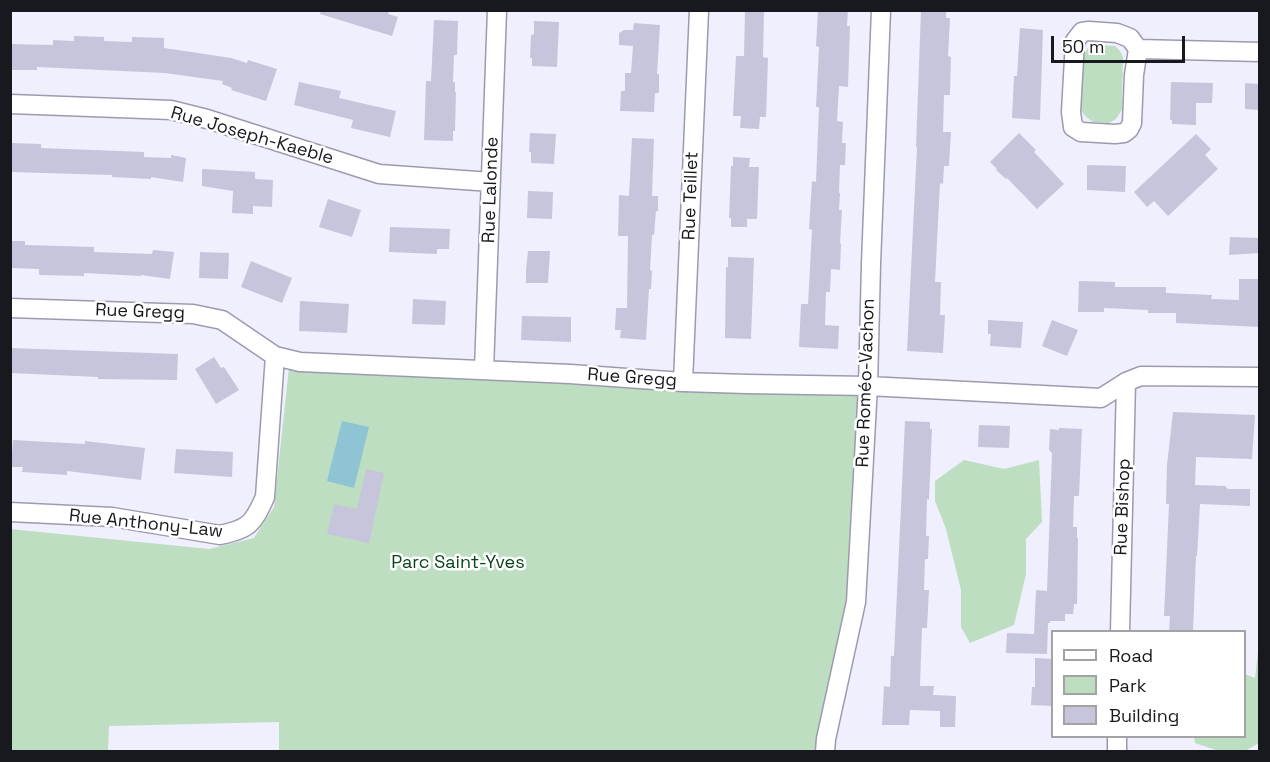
<!DOCTYPE html>
<html>
<head>
<meta charset="utf-8">
<style>
	body { margin:0 }
	#map { position:relative; width:1270px; height:762px; overflow:hidden; background:#f0effd; font-family:"Space Grotesk",sans-serif }
	canvas { display:block }
	.frame { position:absolute; inset:0; border:12px solid #18181f; pointer-events:none }
	.legend { position:absolute; left:1051px; top:630px; width:195px; height:108px; box-sizing:border-box; background:#fff; border:2px solid #a3a3a5; margin:0; padding:8px 10px; list-style:none; font-size:18px; color:#18181f }
	.legend li { display:flex; align-items:center; gap:12px; height:30px }
	.legend b { width:30px; border:2px solid #a3a3a5 }
	.scale { position:absolute; left:1051px; top:36px; width:134px; height:27px; box-sizing:border-box; border:3px solid #18181f; border-top:0; padding-left:8px; font-size:18px; line-height:21px; white-space:nowrap; color:#18181f; -webkit-text-stroke:4px #fff; paint-order:stroke }
</style>
</head>
<body>
<div id="map">
<canvas width="1270" height="762"></canvas>
<div class="frame"></div>
<ul class="legend">
<li><b style="height:8px;background:#fff"></b>Road</li>
<li><b style="height:16px;background:#bddec1"></b>Park</li>
<li><b style="height:16px;background:#c7c5db"></b>Building</li>
</ul>
<div class="scale">50 m</div>
</div>
<script>
const g = document.querySelector('canvas').getContext('2d');
g.lineJoin = 'round';
function fillPath(path, color) { g.fillStyle = color; g.fill(path, 'evenodd'); }
function strokePath(path, color, width, dash) { g.strokeStyle = color; g.lineWidth = width; g.lineCap = dash ? 'butt' : 'round'; g.setLineDash(dash || []); g.stroke(path); }
function drawText(font, color, halo, rows, align = 'center') {
  g.font = font + ' "Space Grotesk",sans-serif'; g.lineWidth = 5; g.setLineDash([]); g.textBaseline = 'middle'; g.strokeStyle = halo; g.fillStyle = color; for (const [text, x, y, turn = 0] of rows) {
    g.save(); g.translate(x, y); g.rotate((+turn || 0) * Math.PI / 180); g.textAlign = isNaN(turn) ? turn : align; if (halo) g.strokeText(text, 0, 0); g.fillText(text, 0, 0); g.restore();
  }
}
const green = new Path2D(`
	M1093,45L1115,46L1120,51L1123,57L1122,110L1116,119L1109,123L1093,122L1085,116L1081,110L1083,56L1088,48Z
	M289,367L863,392L856,581L817,751H279V722L109,726L108,751H11L10,529L209,549L254,538L274,507Z
	M964,460L1004,469L1039,460L1042,522L1026,539V574L1014,625L970,643L961,627V590L946,529L935,501V481Z
	M1259,644V743L1245,751L1222,752L1195,743L1194,737L1244,736L1245,674L1255,678Z`);
const water = new Path2D(`
	M342,421L369,427L354,488L327,481Z`);
const building = new Path2D(`
	M321,10H390L388,14L398,17L392,36L320,14Z
	M745,10H764L763,57L768,58L766,117H760L759,129L740,128L741,116H733L736,56H744Z
	M818,10H848L847,26H850L848,87L839,86L837,121L843,122L842,143H846L845,165H840L839,193H840L839,210H842L840,243L841,244L840,270L831,269L830,292H826L825,325L839,326L838,349L799,347L801,304H808L812,230L809,229L812,181L816,182L819,107H816L819,47L816,46Z
	M921,10H946V18H950L948,56L951,57L950,95H944L943,132H951L949,166H944L943,184L940,183L935,282H941L940,315H945L943,353L907,351L917,147H916Z
	M434,20L458,21L457,55H454L453,82H455V92H456L455,131H453V141L424,140L426,81H431Z
	M534,21L559,22L557,67L532,66V58H530L531,35L534,34Z
	M634,23L660,25L657,74H659V93H655L654,112L620,111L621,91H625V73H631L633,46L619,45V33L624,30H633Z
	M1020,28L1043,30L1040,120L1012,118L1014,76H1017Z
	M74,36L104,37V41L132,42V37L164,38V48L231,58L247,63L248,60L277,69L266,101L231,90L232,88L222,84L223,81L165,73L37,67V70H10V44L53,45V40L74,41Z
	M299,82L341,91L339,98L396,111L390,137L351,128L353,120L294,105Z
	M1171,82L1213,83L1212,103H1196V125L1172,124V120H1170Z
	M1245,83L1260,84V110L1245,109Z
	M530,133L556,134L554,164L531,163V152H529Z
	M1019,133L1036,150L1034,152L1064,184L1037,209L1007,178L1006,179L996,170L997,169L990,162Z
	M1196,134L1211,149L1205,155L1218,169L1168,216L1154,201L1147,207L1134,192Z
	M632,138L654,139L652,196H658V211H656L654,235H652L650,270L652,271L651,289H649L646,340L620,338L621,330H615L616,308H627L628,236H618L619,195L629,196Z
	M10,143L41,144V148L144,152V157L171,158V155L186,158L183,182L151,177V179L112,177V175L10,172Z
	M733,157L750,158L749,167H759L757,219H747V227H731V218H729L731,166H733Z
	M1087,165L1126,166L1125,192L1087,190Z
	M202,169L255,172V179L273,180L272,207L253,206V214L232,213L233,191L202,186Z
	M528,191L553,192L552,219L527,218Z
	M328,199L361,210L352,237L319,227Z
	M390,227L450,229L449,249H437V254L389,252Z
	M1230,237L1260,238V253L1229,255Z
	M10,241H25V245L94,247V252L152,254L153,250L174,252L170,279L141,275V276L84,273V276L39,275V269L10,268Z
	M528,251H550L548,283H526V270Z
	M200,252L229,253L228,279L199,278Z
	M728,257L754,258L751,339L725,338L726,267H728Z
	M251,261L292,278L282,303L241,287Z
	M1239,279H1260V327L1176,323V313H1148V310L1104,308V312H1078L1079,281L1115,282V287H1166V293L1212,295L1211,299L1239,300Z
	M413,299L446,301L445,325L412,324Z
	M300,301L349,304L347,333L299,331Z
	M522,316L571,317V342L521,340Z
	M988,320L1023,322L1021,348L990,346L991,334H988Z
	M1052,320L1078,330L1067,356L1042,346Z
	M10,348L178,354L177,380L98,379V377L10,373Z
	M214,357L221,368L224,367L239,390L216,404L195,369Z
	M1173,412L1255,415L1252,459L1196,457L1195,485L1225,486L1228,489H1250V506L1200,504L1197,556H1196L1193,632H1169L1170,616H1164L1169,504H1166L1167,465Z
	M905,421L930,422V429H932L929,500L927,499L926,536H929L928,559H925L924,590H929L927,628H922L920,686H934L933,695L956,696L955,727H940V711L910,710L909,725H882L884,686L890,687L891,656H894Z
	M979,425L1010,426L1009,448L978,447Z
	M1059,428L1082,429L1079,496H1074L1073,527H1077V538H1078L1077,604H1074L1073,614H1065V621H1050V623H1048L1047,654L1006,653L1007,633L1034,634L1036,590L1047,591L1052,453L1049,450L1050,429L1059,430Z
	M13,440L85,444V441L145,448L141,480L67,471V475L22,472L23,467H11Z
	M176,449L233,452L232,477L174,473Z
	M366,469L384,473L369,543L327,534L334,504L357,509Z
	M1035,658L1053,659V706L1031,705L1032,687H1035Z`);
const minor = new Path2D(`
	M1089,31L1117,33L1130,38L1138,49L1134,75L1132,123L1129,129L1124,133L1115,134L1081,132L1073,127L1071,112L1075,41L1082,32Z
	M1138,49L1260,52
	M10,104L171,110L207,119L379,174L491,182
	M10,308L193,314L222,320L275,356L300,362L570,374L683,382L747,384L868,386L1101,398L1126,382L1141,376L1260,377
	M484,370L497,10
	M683,382L699,10
	M10,512L112,517L220,535C249,529 253,524 265,497L275,356
	M1120,632L1126,382
	M825,752L826,739L856,602L868,386L871,264L881,10
	M1117,752V736`);
const streetNames = [
	["Rue Joseph-Kaeble",252,136,16],
	["Rue Lalonde",491,190,-88],
	["Rue Teillet",691,196,-88],
	["Rue Gregg",140,312,2],
	["Rue Gregg",632,378,4],
	["Rue Roméo-Vachon",866,383,-88],
	["Rue Bishop",1123,507,-88],
	["Rue Anthony-Law",146,524,6]
];
const parkNames = [
	["Parc Saint-Yves",458,563]
];
fillPath(green, '#bddec1');
fillPath(water, '#8ec4d3');
fillPath(building, '#c7c5db');
strokePath(minor, '#9d9ab0', 21);
strokePath(minor, '#fff', 18);
drawText('18px', '#18181f', '#fff', streetNames);
drawText('18px', '#084319', '#fff', parkNames);
</script>
</body>
</html>
